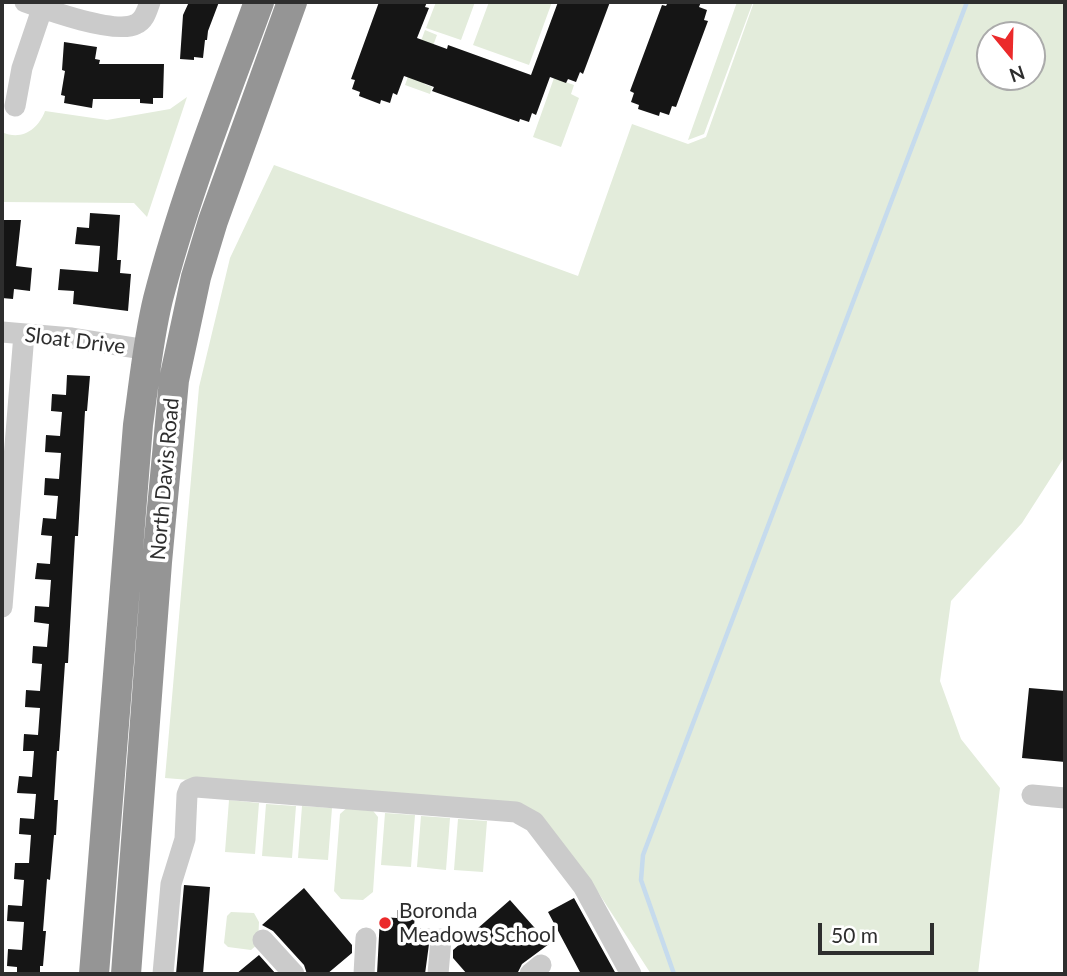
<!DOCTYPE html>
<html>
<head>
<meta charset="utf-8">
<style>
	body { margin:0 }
	#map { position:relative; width:1067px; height:976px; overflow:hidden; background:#fff; font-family:Lato,sans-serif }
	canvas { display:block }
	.frame { position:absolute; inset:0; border:4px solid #2e2e2e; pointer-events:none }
	.north { position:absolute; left:976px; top:21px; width:70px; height:70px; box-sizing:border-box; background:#fff; border:2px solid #ababab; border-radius:50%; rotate:161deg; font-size:19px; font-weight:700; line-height:28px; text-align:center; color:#2e2e2e }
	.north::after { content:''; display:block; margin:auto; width:24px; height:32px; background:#eb2a2b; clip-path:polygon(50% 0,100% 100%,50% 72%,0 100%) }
	.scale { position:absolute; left:818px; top:923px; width:116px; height:32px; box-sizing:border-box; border:4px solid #2e2e2e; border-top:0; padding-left:9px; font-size:21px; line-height:24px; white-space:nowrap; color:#2e2e2e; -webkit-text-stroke:5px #fff; paint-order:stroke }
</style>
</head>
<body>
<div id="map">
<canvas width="1067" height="976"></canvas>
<div class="frame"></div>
<div class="north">N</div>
<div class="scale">50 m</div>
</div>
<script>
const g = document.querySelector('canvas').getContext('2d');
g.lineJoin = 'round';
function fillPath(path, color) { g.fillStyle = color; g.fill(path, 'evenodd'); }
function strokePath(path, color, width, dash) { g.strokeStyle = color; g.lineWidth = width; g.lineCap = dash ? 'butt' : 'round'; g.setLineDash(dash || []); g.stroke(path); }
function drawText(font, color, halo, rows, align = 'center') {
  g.font = font + ' Lato,sans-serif'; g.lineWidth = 7; g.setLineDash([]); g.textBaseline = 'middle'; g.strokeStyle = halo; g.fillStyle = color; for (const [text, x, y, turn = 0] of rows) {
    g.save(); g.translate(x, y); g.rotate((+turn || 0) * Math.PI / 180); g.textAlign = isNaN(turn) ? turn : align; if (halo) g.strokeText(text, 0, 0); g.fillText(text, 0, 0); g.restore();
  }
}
const green = new Path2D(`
	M436,2H475L461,40L426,28Z
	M489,2H552L529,65L473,45Z
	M737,2H753L704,134L688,140Z
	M754,2H1065V456L1022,523L951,601L940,681L961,739L1000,788L978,974H651L585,872L524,807L165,778L199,387L230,258L274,165L578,276L632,124L688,144L706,137ZM990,35H1032V77H990Z
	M425,30L437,35L421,78L425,80L424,84L432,87L430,94L405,85Z
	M554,78L574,85L571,94L579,98L561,147L533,137Z
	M187,97L147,217L134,203L2,202V132C21,141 38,130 45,111L107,120L170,109Z
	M229,800L259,803L255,854L225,852Z
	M266,804L296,806L292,858L262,856Z
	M302,806L332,808L328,860L298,858Z
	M349,806L370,807L378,817L373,892L363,900L341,899L334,891L340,814Z
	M385,813L415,815L411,867L381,865Z
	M421,816L450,818L446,870L417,867Z
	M458,819L487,821L483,872L454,870Z
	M231,912L254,913L259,922L258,944L251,950L228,947L224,943L227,916Z`);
const stream = new Path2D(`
	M674,974L641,880L643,855L967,2`);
const building = new Path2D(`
	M189,2H219L208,31L207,40H205L203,58L194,57V60L180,59L183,15Z
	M379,2H427L425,7L429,8L417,38L447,49L448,45L531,75L558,2H610L583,74L580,72L576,82L568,79L566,83L550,77L536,115L532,113L529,122L520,119L519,122L432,91L434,87L404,76L397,95L393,93L390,103L381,100L380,104L359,96L360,92L352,89L355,80L351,79Z
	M668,2H701L699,7L707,10L704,20L708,21L676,107L672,106L669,115L660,112L659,116L638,109L639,105L631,102L634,93L630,91L662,5L666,6Z
	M64,42L97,47L95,59L100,60L99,64H164L163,98H153V104L140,103V99H93L92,108L64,103L65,96L61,95L65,71L62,70Z
	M90,213L120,215L117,260H121L120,273L131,274L128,311L73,304L74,291L58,290L60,269L98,272L100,246L75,244L77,227L89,228Z
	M2,220H21L16,266L32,268L30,291L14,289L13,299L2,298Z
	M67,375L90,376L87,411H85L78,536H75L68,663H65L59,751H57L54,800H58L56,835H54L50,880L47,879L43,931H46L43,966H40V974H17V967L7,966L8,949L22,950L24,922L7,921L8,905L22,906L24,880L14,879L15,863H29L31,835L19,834L20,818L34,819L36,794L17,793L19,776L32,777L34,751H23L24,734L38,735L40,708L25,707L26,690L40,691L42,664L32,663L33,646L47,647L49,624L34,622L35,606L49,607L51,580L35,579L37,563L50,564L52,536L41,535L43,518L56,519L58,496L44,495L45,478L59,479L61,453L45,452L46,435L60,436L62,412L51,411L52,394L66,395Z
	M1029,688L1065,691V762L1022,758Z
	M184,885L210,887L203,974H176Z
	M304,888L352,945V953L327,974H307L304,965L273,931L262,925Z
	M574,898L616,974H581L548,912Z
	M510,900L549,944L522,964L517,974H467L453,958V950Z
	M397,910L415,912L414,928L431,929L425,974H377L380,917L397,918Z
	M259,955L276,974H236Z`);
const minor = new Path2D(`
	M25,2C47,10 116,35 136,24C145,20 147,10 150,2
	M15,106L22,68L42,9
	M2,332L72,338L148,350
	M2,607L24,334
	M1032,795L1065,798
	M263,940L294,974
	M163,974L171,884L185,839L187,795L189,790L196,787L516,812L534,822L583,886L631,974
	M364,974L366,938
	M438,974L441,939
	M530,974L541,965`);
const highway = new Path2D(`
	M94,974L138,425C144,383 148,340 158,299C184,198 223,100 259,2
	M126,974L157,562L174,380L196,277L213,221L292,2`);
const markers = [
	[385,923,7,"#eb2a2b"]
];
const streetNames = [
	["Sloat Drive",75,341,7],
	["North Davis Road",165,479,-85]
];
const poiNames = [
	["Boronda",399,911],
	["Meadows School",399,935]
];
fillPath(green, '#e3ecdb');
strokePath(stream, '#c6dbed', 4.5);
fillPath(building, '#151515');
strokePath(minor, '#cbcbcb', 21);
strokePath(highway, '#959595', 30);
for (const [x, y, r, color] of markers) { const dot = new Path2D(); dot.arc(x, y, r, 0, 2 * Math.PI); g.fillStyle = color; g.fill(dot); strokePath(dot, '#fff', 2.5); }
drawText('21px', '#2e2e2e', '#fff', streetNames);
drawText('21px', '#2e2e2e', '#fff', poiNames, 'left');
</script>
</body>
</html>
